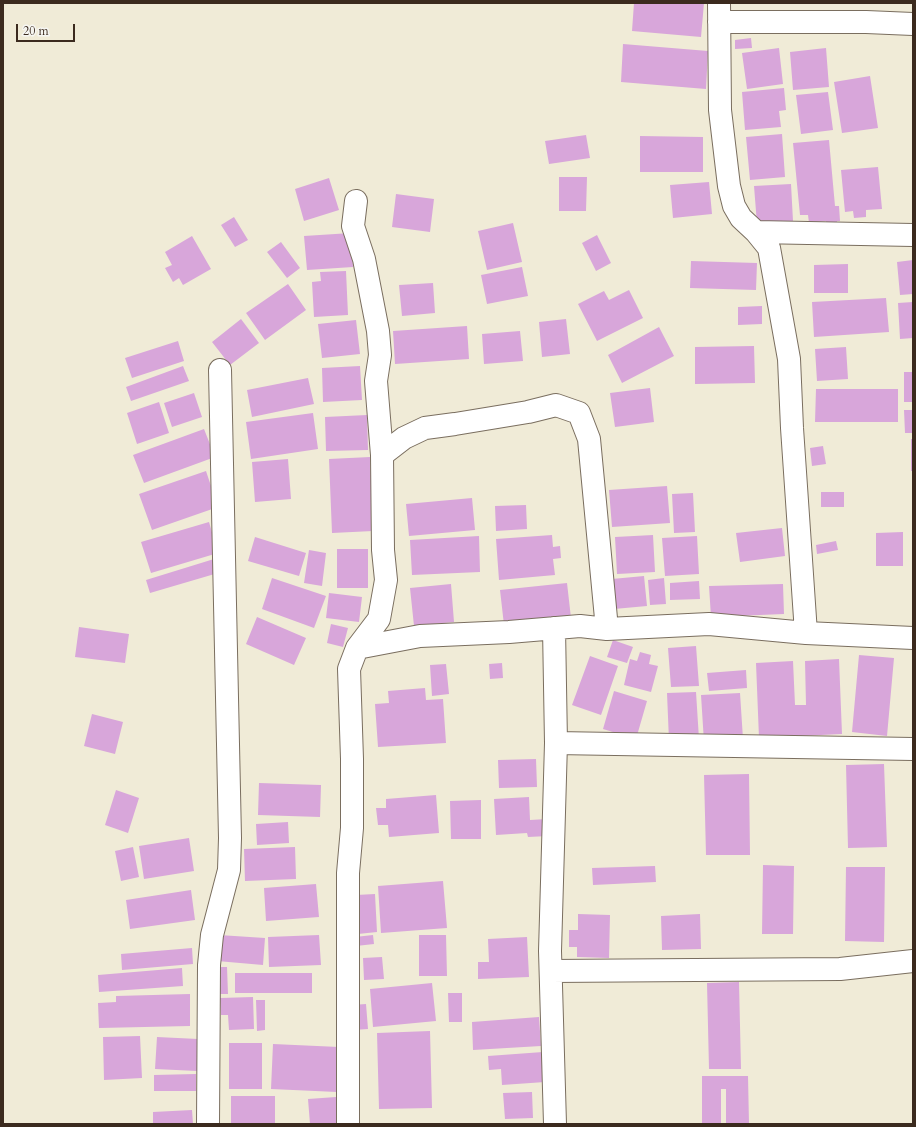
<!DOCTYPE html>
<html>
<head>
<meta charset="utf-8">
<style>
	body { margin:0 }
	#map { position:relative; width:916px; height:1127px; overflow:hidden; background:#f0ebd7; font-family:Cardo,serif }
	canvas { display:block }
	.frame { position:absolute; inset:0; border:4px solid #3b2a1e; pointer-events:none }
	.scale { position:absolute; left:16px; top:24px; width:59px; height:18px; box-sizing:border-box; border:2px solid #3b2a1e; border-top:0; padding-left:5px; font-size:12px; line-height:14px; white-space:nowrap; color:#3b2a1e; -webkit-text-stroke:3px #f6f6f2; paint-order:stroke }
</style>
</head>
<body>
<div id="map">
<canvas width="916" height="1127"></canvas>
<div class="frame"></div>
<div class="scale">20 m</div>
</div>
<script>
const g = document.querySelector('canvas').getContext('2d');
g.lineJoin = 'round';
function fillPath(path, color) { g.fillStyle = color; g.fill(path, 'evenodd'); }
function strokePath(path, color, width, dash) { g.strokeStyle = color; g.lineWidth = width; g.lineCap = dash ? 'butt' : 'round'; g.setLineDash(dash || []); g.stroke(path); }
const building = new Path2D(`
	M634,3H704L701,37L632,31Z
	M751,38L752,48L735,49V40Z
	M623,44L708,51L706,89L621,82Z
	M779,48L783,84L747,89L742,53Z
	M826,48L829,87L793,90L790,52Z
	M870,76L878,128L842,133L834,82Z
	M784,88L786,110L779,111L781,127L745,130L742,92Z
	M828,92L833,130L801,134L796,95Z
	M782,134L785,177L750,180L746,137Z
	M586,135L590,158L549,164L545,141Z
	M640,136L703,137V172H640Z
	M829,140L835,206H839L840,221H837V227L827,228L826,221L809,223L808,215H800L793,143Z
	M878,167L882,209L866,210V217L854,218L853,211L845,212L841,170Z
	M559,177H587L586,211H559Z
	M329,178L339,210L304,221L295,189Z
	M709,182L712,214L673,218L670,185Z
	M791,184L793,221L757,224L754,186Z
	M396,194L434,199L430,232L392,227Z
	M234,217L248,240L235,247L221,225Z
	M513,223L522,262L487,270L478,231Z
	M351,233L353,267L307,270L304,236Z
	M597,235L611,263L596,271L582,243Z
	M192,236L211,269L183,285L179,278L173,282L165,268L172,265L165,252Z
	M281,242L300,268L287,278L267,252Z
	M913,260V294L900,295L897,262Z
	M691,261L757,263L756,290L690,288Z
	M848,264V293H814V265Z
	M522,267L528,296L487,304L481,275Z
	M346,271L348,315L314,317L312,282L321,281L320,272Z
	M433,283L435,313L402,316L399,285Z
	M288,284L306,310L265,340L246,313Z
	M629,290L643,318L597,341L578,304L604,291L609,300Z
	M886,298L889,332L814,337L812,302Z
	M913,302V338L900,339L898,303Z
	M762,306V324L738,325V307Z
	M241,319L259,343L230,365L212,342Z
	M566,319L570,354L542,357L539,322Z
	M356,320L360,354L322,358L318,324Z
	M467,326L469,359L395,364L393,331Z
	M659,327L674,356L622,383L608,355Z
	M520,331L523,361L484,364L482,334Z
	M178,341L184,361L132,378L125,358Z
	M754,346L755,383L695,384V347Z
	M846,347L848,379L817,381L815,349Z
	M183,366L189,381L131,401L126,387Z
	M360,366L362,400L323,402L322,368Z
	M904,372H913V402H904Z
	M308,378L314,404L252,417L247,390Z
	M650,388L654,422L615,427L610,393Z
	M816,389H898V422H815Z
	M194,393L202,417L172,427L164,403Z
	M159,402L169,433L137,444L127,413Z
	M904,410H913V433H905Z
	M313,413L318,449L251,459L246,422Z
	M367,415L368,450L326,451L325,417Z
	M204,429L215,457L144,483L133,455Z
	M911,439H913V471H911Z
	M823,446L826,464L812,466L810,448Z
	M370,457L373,531L332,533L329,459Z
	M288,459L291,499L255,502L252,462Z
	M206,471L218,507L152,530L139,494Z
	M667,486L670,523L612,527L609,490Z
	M821,492H844V507H821Z
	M693,493L695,532L674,533L672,494Z
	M472,498L475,530L409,536L406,504Z
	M526,505L527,529L496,531L495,506Z
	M209,522L218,553L151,573L141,542Z
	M782,528L785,556L740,562L736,533Z
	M903,532V566H876V533Z
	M552,535L553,547L560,546L561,558L553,559L555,575L499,580L496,539Z
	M653,535L655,572L617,574L615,537Z
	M479,536L480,572L412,575L410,540Z
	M697,536L699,574L665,576L662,538Z
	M255,537L306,553L299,576L248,561Z
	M836,541L838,550L817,554L816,545Z
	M337,549H368V588H337Z
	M309,550L326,553L322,586L304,583Z
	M214,559L218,573L150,593L146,580Z
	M644,576L647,606L614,609L612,579Z
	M272,578L326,596L314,628L262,609Z
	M664,578L666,604L650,605L648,580Z
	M699,581L700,599L670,600V583Z
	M567,583L571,618L504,625L500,590Z
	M451,584L454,622L414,626L410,588Z
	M783,584L784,614L711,617L709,586Z
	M329,593L362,597L359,622L326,618Z
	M257,617L306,638L294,665L246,644Z
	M331,624L348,628L343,647L327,643Z
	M79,627L129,634L125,663L75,657Z
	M613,640L633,647L627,663L607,657Z
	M696,646L699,686L671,687L668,648Z
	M640,652L651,655L649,664L658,666L651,692L624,685L630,659L637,661Z
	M859,655L894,658L887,736L852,732Z
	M590,656L618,666L601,715L572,705Z
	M839,659L842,734L759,738L756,663L793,661L795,705H806L805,661Z
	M502,663L503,678L490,679L489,664Z
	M446,664L449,694L432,696L430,665Z
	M746,670L747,688L709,691L707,673Z
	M425,688L426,700L443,699L446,743L378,747L375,704L389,703L388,691Z
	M614,691L647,701L636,739L603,729Z
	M696,692L699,739L669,741L667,693Z
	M740,693L743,739L704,742L701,695Z
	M92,714L123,722L115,754L84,746Z
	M536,759L537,787L499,788L498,760Z
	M884,764L887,847L848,848L846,765Z
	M749,774L750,855H706L704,775Z
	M259,783L321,785L320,817L258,815Z
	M116,790L139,798L128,833L105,825Z
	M436,795L439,833L389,837L388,825H378L376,808H386V799Z
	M529,797L530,820L547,819L548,836L528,837L527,833L496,835L494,799Z
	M481,800V839H451L450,801Z
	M288,822L289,843L257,845L256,824Z
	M189,838L194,871L144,879L139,846Z
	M133,847L139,877L121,881L115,851Z
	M295,847L296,879L245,881L244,849Z
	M763,865L794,866L793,934H762Z
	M655,866L656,882L593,885L592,868Z
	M846,867H885L884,942L845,941Z
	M443,881L447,928L381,933L378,886Z
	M316,884L319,917L266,921L264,888Z
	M191,890L195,920L130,929L126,900Z
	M375,894L377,932L358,934L356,895Z
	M578,914L610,915L609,958L577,957V947H569V930H578Z
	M700,914L701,949L662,950L661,916Z
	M219,935L265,938L263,965L217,961Z
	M319,935L321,965L269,967L268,937Z
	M373,935L374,944L356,946L355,937Z
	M419,935H446L447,976H419Z
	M527,937L529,977L478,979V962H489L488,939Z
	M192,948L193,964L122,970L121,954Z
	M382,957L384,979L364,980L363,958Z
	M213,967H227L228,994H214Z
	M182,968L183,986L99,992L98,975Z
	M235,973H312V993H235Z
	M739,982L741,1069H709L707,983Z
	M432,983L436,1021L373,1027L370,989Z
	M448,993H462V1022H449Z
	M190,994V1026L99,1028L98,1003L116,1002V996Z
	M253,997L254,1029L229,1030L228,1015H221L220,998Z
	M256,1000H265V1030L257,1031Z
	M366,1004L368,1029L353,1030L352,1005Z
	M539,1017L541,1046L473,1050L472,1022Z
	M430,1031L432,1108L379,1109L377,1033Z
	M140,1036L142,1078L104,1080L103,1037Z
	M157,1037L198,1039L197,1071L155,1069Z
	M229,1043H262V1089H229Z
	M273,1044L339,1047L337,1092L271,1089Z
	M543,1052L545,1082L502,1085L501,1069L489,1070L488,1056Z
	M196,1074V1091H154V1075Z
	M702,1076H748L749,1124H726V1089H721V1124H702Z
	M532,1092L533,1118L505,1119L503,1093Z
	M231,1096H275V1124H231Z
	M336,1097L338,1124H310L308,1099Z
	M192,1110L193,1124H153V1112Z`);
const minor = new Path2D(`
	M719,3L720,110L729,186L734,206L741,218L756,232L769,248L789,359L792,428L806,633
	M719,22H866L913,24
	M756,232L913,235
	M382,455L404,438L425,428L455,424L528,412L556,405L579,413L589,439L607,629
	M554,628L556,743L550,951L555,1124
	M357,648L420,636L509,632L580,626L607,629L709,624L806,633L913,638
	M556,743L913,749
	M551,971L840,969L913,961
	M208,1124L209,965L212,935L229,870L230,838L220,370
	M348,1124V873L352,828V759L349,669L357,648L379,619L386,580L383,550L382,455L376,381L380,355L378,331L364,259L353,226L356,201`);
fillPath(building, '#d8a6da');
strokePath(minor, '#7a6e5f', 24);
strokePath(minor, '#fff', 22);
</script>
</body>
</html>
